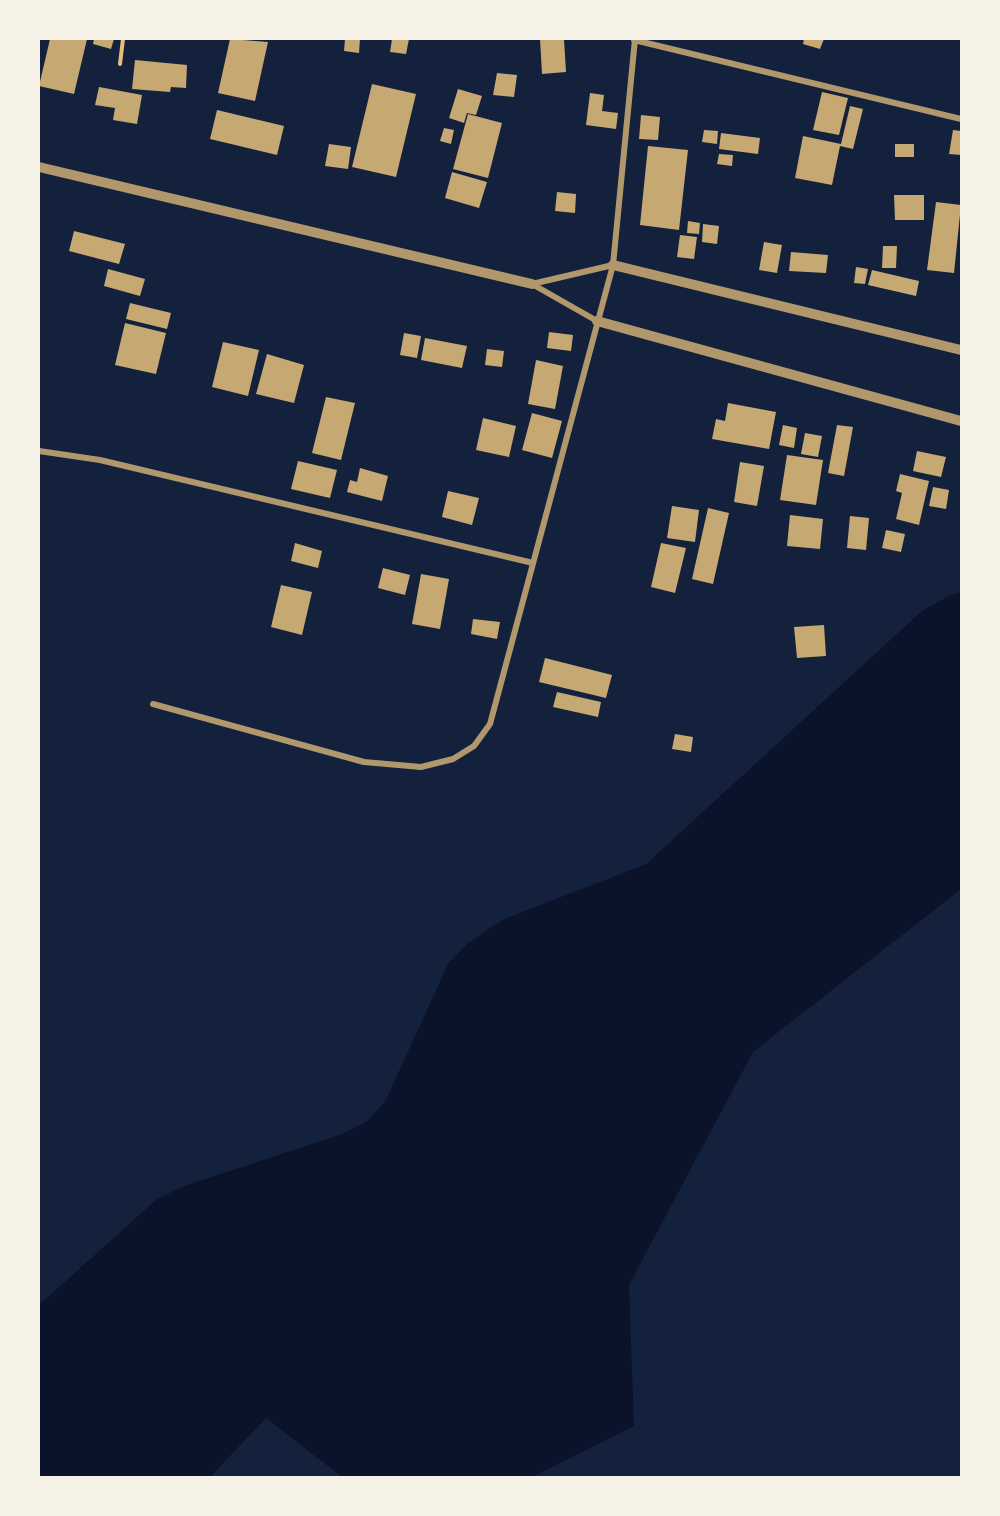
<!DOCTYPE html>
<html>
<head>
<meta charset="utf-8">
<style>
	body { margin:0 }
	#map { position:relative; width:1000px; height:1516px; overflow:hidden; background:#14213d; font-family:"Exo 2",sans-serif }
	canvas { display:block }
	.frame { position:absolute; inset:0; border:40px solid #f6f1e7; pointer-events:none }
</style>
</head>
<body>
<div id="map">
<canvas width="1000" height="1516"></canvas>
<div class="frame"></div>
</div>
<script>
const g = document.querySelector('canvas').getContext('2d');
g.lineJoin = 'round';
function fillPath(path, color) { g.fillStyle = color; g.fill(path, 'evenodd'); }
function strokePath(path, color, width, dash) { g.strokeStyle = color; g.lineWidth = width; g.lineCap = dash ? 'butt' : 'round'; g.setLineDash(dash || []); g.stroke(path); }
const water = new Path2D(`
	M961,592V889L753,1052L629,1285L634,1426L532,1477H342L266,1418L210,1477H39V1305L157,1199L184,1186L342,1134L366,1122L385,1102L448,964L468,943L502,920L646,864L923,610L951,595Z`);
const building = new Path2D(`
	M50,39H87L74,94L39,86Z
	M94,39H114L111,49L93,44Z
	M230,39L268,42L255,101L218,93Z
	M345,39H360L359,53L344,51Z
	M392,39H409L406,54L390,52Z
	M540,39H564L566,72L542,74Z
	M804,39H824L820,49L803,44Z
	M135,60L187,65L186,88L171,87L170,92L132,89Z
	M497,73L517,75L514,97L493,95Z
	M372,84L416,94L396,177L352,167Z
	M99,87L142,95L137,124L113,120L115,108L95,105Z
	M458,89L482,96L476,115L467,113L464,123L449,118Z
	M822,92L848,98L839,135L813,130Z
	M590,93L604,95L602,111L618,113L616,129L586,125Z
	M850,106L863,109L853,149L840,146L832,185L795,178L803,136L841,144Z
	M217,110L284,126L277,155L210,139Z
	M468,114L502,123L488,178L453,169Z
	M641,115L660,117L658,140L639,139Z
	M444,128L454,130L451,144L440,141Z
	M704,130L718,131L717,144L702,142Z
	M953,130L961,131V155L949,154Z
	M721,133L760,138L758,154L719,149Z
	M329,144L351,147L348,169L325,166Z
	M895,144H914V157H895Z
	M648,146L688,150L679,230L640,225Z
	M719,154L733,155L732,166L717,164Z
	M452,172L487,182L479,208L445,198Z
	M557,192L576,194L575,213L555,211Z
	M894,195H924V220H895Z
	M936,202L961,205L954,273L927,270Z
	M688,221L700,223L699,234L687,233Z
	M703,224L719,226L717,244L702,242Z
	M74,231L125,244L119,264L69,251Z
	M680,235L697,237L694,259L677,257Z
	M764,242L782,245L777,273L759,270Z
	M883,246H897L896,268H882Z
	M791,252L828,255L826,273L789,271Z
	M856,267L868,269L865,284L854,283Z
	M108,269L145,279L140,296L104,286Z
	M872,270L919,281L916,296L868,285Z
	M130,303L171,313L167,329L126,319Z
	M125,323L166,333L156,374L115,365Z
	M549,332L573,335L571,351L547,348Z
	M404,333L421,336L417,358L400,355Z
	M425,338L467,346L462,368L421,360Z
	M223,342L259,350L248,396L212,387Z
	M487,349L504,351L502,367L485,365Z
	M267,354L304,365L294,403L256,394Z
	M536,360L563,366L555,409L528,404Z
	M326,397L355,403L341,460L312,453Z
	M728,403L776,412L769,449L712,439L716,419L725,421Z
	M532,413L562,421L552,458L522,450Z
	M483,418L516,426L509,457L476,450Z
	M783,425L797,428L794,448L779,445Z
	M837,425L853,427L844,476L828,473Z
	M805,433L822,436L818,457L801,454Z
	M917,451L946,457L941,477L913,471Z
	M787,455L823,460L816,505L780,500Z
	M298,461L337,470L330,498L291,489Z
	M740,462L764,466L757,506L734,502Z
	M360,468L388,476L382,501L347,492L350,480L357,482Z
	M900,474L929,481L919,525L896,519L902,493L896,491Z
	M933,487L949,490L946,509L929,506Z
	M448,491L479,498L472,525L442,517Z
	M672,506L699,510L695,542L667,538Z
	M708,508L729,513L713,584L692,579Z
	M790,515L823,519L820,549L787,546Z
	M850,516L869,518L866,550L847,548Z
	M886,530L905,534L901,552L882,548Z
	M295,543L322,551L318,568L291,561Z
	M661,543L686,548L675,593L651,587Z
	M383,568L410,575L405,595L378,588Z
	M421,574L449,579L440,629L412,624Z
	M281,585L312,592L302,635L271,627Z
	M473,619L500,622L497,639L471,634Z
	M824,625L826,656L797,658L794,627Z
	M545,658L612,675L606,698L539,682Z
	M557,692L601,702L598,717L553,707Z
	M675,734L693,737L691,752L672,749Z`);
const path = new Path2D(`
	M120,64L123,39`);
const minor = new Path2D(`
	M634,40L961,119
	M532,284L613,265
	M532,284L597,321
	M39,451L100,460L533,563
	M153,704L364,762L421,767L453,759L474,746L490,724L613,265L635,39`);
const tertiary = new Path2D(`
	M39,167L532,284
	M613,265L961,350
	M597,321L961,421`);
fillPath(water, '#0b132b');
fillPath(building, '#c6a872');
strokePath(path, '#e5c07b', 4);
strokePath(minor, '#b1986c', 6);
strokePath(tertiary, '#b1986c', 10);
</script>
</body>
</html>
